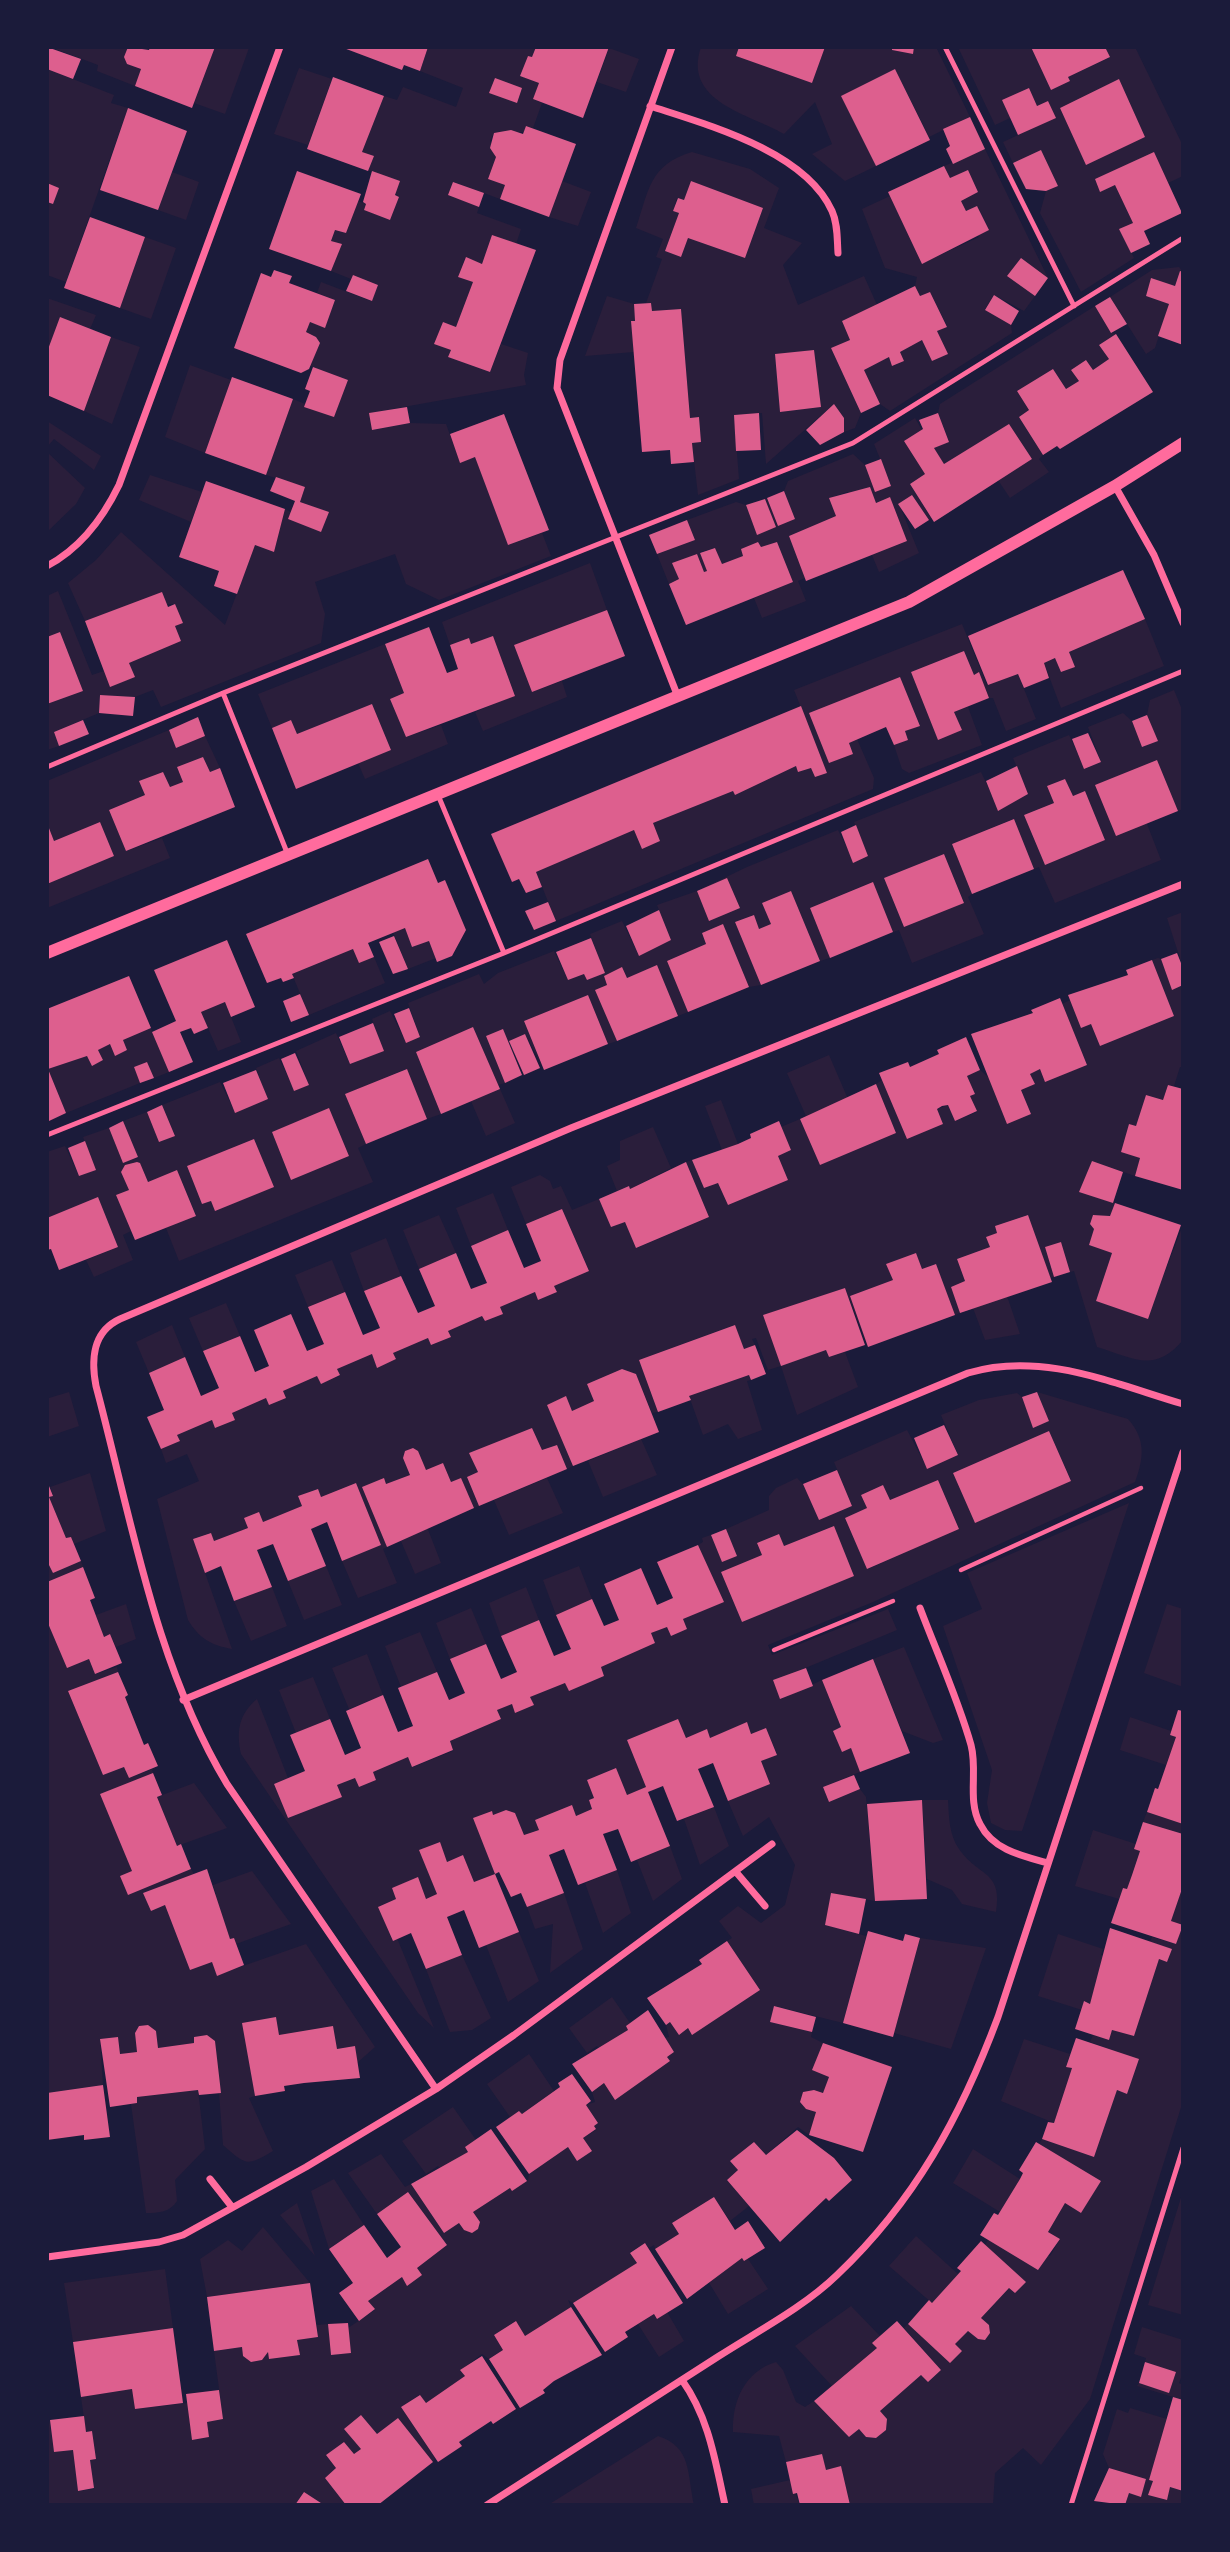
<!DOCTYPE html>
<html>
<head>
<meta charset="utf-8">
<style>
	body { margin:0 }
	#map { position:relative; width:1230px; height:2552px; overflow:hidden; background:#1b1b3a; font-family:Montserrat,sans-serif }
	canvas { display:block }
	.frame { position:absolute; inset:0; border:49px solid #1b1b3a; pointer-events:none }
</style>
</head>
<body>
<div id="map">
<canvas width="1230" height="2552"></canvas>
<div class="frame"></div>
</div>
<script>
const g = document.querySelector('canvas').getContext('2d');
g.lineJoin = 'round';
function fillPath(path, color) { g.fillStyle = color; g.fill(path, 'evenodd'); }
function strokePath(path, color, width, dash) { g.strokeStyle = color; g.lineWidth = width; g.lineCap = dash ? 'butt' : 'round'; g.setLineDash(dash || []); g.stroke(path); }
const green = new Path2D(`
	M50,47H128L125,57L127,64L141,69L135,86L97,71L98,65Z
	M215,47L249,48L225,114L194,103Z
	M428,47H536L532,57L528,56L521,76L539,83L533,99L542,103L533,128L526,126L524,132L494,133L490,141L496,157L488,179L505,185L500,199L454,182L449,195L479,207L477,213L521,229L516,244L492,235L482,264L465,258L458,277L473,282L456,327L443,322L435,343L451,350L448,357L490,372L501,344L528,353L524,375L526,385L370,413L373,430L410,423L446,424L460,462L475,457L508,545L542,533L551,556L439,600L406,584L395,554L315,582L325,614L321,643L161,707L153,690L135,697L100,695L99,713L54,732L59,746L47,750V704L83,691L60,632L47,637V596L58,591L92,675L104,671L110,686L134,677L129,663L181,641L175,626L183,623L174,604L121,608L85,621L68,583L96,560L121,532L225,625L255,545L274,552L285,509L291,512L288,519L321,531L328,512L300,502L305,487L266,475L293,399L334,416L348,380L310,366L319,343L316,337L306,332L310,322L325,327L335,300L317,293L321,282L371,301L378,285L353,275L351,279L331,271L341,245L331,241L335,230L346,233L358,201L366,204L364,210L390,220L399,197L372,171H368L362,152L384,96L397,100L403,87L456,107L463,88L420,71Z
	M701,47H739L737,56L812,83L825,47H892V50L913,54L914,47H936L970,117L929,137L895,69L842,96L876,166L845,181L812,154L832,144L815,102L784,134C750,114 682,102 701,47Z
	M958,47H1031L1051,90L1070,81L1068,77L1109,58L1105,47H1135L1183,146V176L1168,183L1154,153L1095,179L1100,191L1115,185L1133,223L1120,229L1134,258L1081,292L1040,213L1046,191L1058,186L1013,163L1003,142L1055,118L1048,101L1037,106L1029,88L1010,118L995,125ZM1119,79L1145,137L1086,164L1060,108Z
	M609,48L639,59L626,92L597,82Z
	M299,68L332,79L308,145L274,134Z
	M47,69L114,95L111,103L128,108L66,282L47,275V202L53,204L47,183Z
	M985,149L1048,278L1021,259L1008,276L1035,296L1024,311L994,295L985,309L1011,325L1012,333L890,411L880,404L864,370L889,357L893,366L904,361L900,352L922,340L932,361L947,354L937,331L947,326L930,292L920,296L915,286L917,277L885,268L862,209L890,196L923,263L979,237L978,234L989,229L978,207L966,211L961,201L978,192L968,171L950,178L944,166Z
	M692,152L750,169L779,188L764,228L802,243L783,265L798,305L864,276L877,305L842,321L850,340L831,348L861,413L855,428L844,432V418L834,404L766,464L762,413L734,415L739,479L698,495L692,443L701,441L699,417L690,418L681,309L652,311L651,303H646L662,259L656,257L663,239L636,228C649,190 649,165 692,152ZM691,181L763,208L745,258L688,238L681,257L665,251L679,213L673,211L677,198L684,200ZM813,350L821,407L780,412L775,355Z
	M172,172L199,182L186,220L158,210Z
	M562,181L591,192L578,226L549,217Z
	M145,237L176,248L151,319L120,308Z
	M1179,267L1183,272H1180L1175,286L1151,279L1146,296L1169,304L1155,348L1146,354L1110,297L1152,270Z
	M607,296L634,304L635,321H631L634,352L585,356Z
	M47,298L96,315L90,329L47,352Z
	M1095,306L1111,332L1116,334L1099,345L1109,359L1093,370L1086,360L1071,370L1079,381L1066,389L1053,369L1017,391L1029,410L1019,417L1043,455L1039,459L1049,472L1010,498L998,480L1032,459L1009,425L944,464L934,448L949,441L938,413L940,404Z
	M111,337L140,347L112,424L84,411Z
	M190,365L231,380L205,453L165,437Z
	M915,418L922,430L925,474L910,484L931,518L929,520L912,495L899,504L919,553L879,572L872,555L907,541L890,497L876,503L847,492L830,498L836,516L789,536L805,578L798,581L806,601L762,618L754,598L793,582L777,542L761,547L758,542L742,549L743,556L722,564L715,548L700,552L707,571L704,572L697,554L673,563L679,579L669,584L657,554L695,540L687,520L736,502L746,505L757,534L775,527L765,499L767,498L778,526L795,519L784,491L788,481L853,454L865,465L875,491L891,485L874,444Z
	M47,421L101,456L94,470L54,439L47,447Z
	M47,452L85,488L76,504L47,532Z
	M150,475L202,492L191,522L139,500Z
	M590,563L607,610L514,645L532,692L562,681L567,697L483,731L475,712L515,695L493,637L471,644L468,639L450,645L442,622Z
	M1145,619L1164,666L1061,708L1044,663L1055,658L1062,672L1074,667L1069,652Z
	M962,624L987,685L1018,674L1036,719L1006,731L993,698H989L979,673L974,675L964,651L911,672L938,739L961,730L954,712L968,707L982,745L909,773L902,769L894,745L908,740L905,731L920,725L900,678L829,763L853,754L849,743L857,739L874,778L873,789L556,921L536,872L634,830L642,849L660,841L653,823L733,791L735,795L796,766L799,772L811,768L815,777L827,773L794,690Z
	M385,644L404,693L390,699L406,737L441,725L448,744L365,779L358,763L391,750L372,704L297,734L291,720L272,728L258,694Z
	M1174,690L1183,712V809L1178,811L1157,760L1096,785L1147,824L1161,860L1055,903L1039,867L1034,869L1013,819L952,844L972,894L968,897L984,934L912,963L899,930L893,932L872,882L810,908L830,958L820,961L791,891L762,903L771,924L759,929L753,915L735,922L761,985L749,987L723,924L702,933L706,944L667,961L688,1012L678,1016L657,966L627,978L622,968L604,976L607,985L596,990L617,1041L608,1044L588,995L524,1021L542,1066L525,1034L509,1041L524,1075L503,1030L486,1036L505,1083L498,1085L473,1027L416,1052L441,1114L427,1119L406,1069L346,1094L366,1144L358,1148L373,1182L179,1261L166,1228L196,1215L177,1170L148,1182L140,1163L125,1165L121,1172L129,1190L117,1195L131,1231L123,1235L133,1260L94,1277L86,1260L118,1247L98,1198L47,1218V1152L65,1146L79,1176L95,1170L83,1137L109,1128L123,1162L138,1158L123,1121L147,1112L160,1142L175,1135L162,1105L220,1082L235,1112L267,1099L256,1068L279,1058L294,1090L309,1085L296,1051L336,1033L350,1064L383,1051L372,1019L390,1011L406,1042L420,1037L408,1003L479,974L484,984L498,973L554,951L568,980L584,974L587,980L604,973L590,934L622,921L639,956L671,940L657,905L697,891L747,867L838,830L854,862L868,856L854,822L981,772L999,810L1028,794L1013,758L1069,735L1085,769L1101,762L1088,727L1123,713L1132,721L1143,747L1157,741L1147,715L1150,700ZM1065,779L1073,796L1085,791L1105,840L1045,865L1024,815L1054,803L1047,786ZM944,854L964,902L904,927L884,878ZM329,1109L349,1156L291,1180L272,1132ZM254,1139L273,1187L215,1210L211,1201L202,1204L187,1166Z
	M169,730L176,748L205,736L220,768L210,772L203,757L177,767L183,782L170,787L162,772L140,781L145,795L109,810L126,851L162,838L170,858L47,908V884L114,856L100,822L54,841L47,823V781Z
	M1183,912V968L1167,918Z
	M405,928L412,947L429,941L436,958L408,969L393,932Z
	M353,949L374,957L385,983L309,1015L292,974Z
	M1158,958L1161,959L1172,989L1183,985V1068L1180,1067L1174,1086L1168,1085L1163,1100L1146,1095L1136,1126L1129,1124L1121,1151L1140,1158L1135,1176L1092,1161L1080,1192L1115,1203L1110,1216L1093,1215L1090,1224L1094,1229L1089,1245L1112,1253L1096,1301L1147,1318L1183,1225V1340C1154,1374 1134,1358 1097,1347L1074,1271L1070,1272L1061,1242L1045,1247L1054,1277L1050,1278L1027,1215L996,1226L997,1233L987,1237L990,1247L957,1259L965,1281L951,1287L960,1313L955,1315L935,1264L922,1269L916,1253L887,1264L893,1280L850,1296L868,1347L845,1288L764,1315L781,1365L826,1350L829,1357L845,1352L858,1387L797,1415L781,1366L768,1370L756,1338L752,1339L755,1345L744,1349L734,1325L639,1360L658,1412L652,1413L636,1374L622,1369L587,1384L594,1401L572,1411L566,1397L547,1405L573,1466L567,1469L557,1445L542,1450L532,1428L470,1453L478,1472L467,1478L479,1506L474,1508L461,1479L451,1482L443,1463L426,1470L413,1448L405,1451L403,1458L410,1475L386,1484L387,1547L383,1549L397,1583L358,1598L342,1561L381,1545L356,1483L321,1497L317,1489L298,1496L302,1506L263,1522L244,1518L248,1528L214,1541L210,1533L193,1539L232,1649C210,1645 199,1638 188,1620L157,1499L199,1481L187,1454L166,1463L161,1449L180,1441L177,1435L212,1420L216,1428L234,1420L232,1413L266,1398L269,1404L283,1391L317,1376L321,1383L340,1376L337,1369L372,1354L377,1367L396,1359L393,1353L428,1338L432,1345L450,1337L448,1331L482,1316L485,1321L502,1314L500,1307L535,1292L538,1300L557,1292L554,1286L589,1270L562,1209L526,1224L511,1187L540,1175L550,1181L553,1189L561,1186L572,1210L599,1199L611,1226L625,1222L637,1248L709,1217L686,1162L692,1160L704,1188L718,1183L728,1205L788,1180L778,1156L791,1150L781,1127L800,1119L820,1165L896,1133L876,1084L882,1080L907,1138L943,1124L937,1109L948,1105L955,1121L977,1112L970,1096L975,1094L967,1076L980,1070L1031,1114L1021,1090L1034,1084L1030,1074L1040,1069L1045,1081L1087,1065L1062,1004L1070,1000L1091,1024L1100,1046L1174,1016L1152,960Z
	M225,1002L241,1042L218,1051L201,1012Z
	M151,1028L169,1072L154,1078L147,1062L134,1067L140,1083L66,1113L48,1069L87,1056L92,1065L103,1060L98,1050L110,1044L115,1056L127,1050L123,1040Z
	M829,1055L848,1099L806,1116L787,1073Z
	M500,1089L515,1123L486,1136L471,1101Z
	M721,1100L738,1144L722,1150L705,1106Z
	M653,1127L671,1168L630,1189L629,1186L617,1191L607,1166L620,1160V1141Z
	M493,1193L508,1230L471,1246L456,1208Z
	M439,1215L456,1253L419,1269L403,1230Z
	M386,1238L401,1276L364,1291L350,1253Z
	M332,1260L345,1292L308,1307L295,1275Z
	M1007,1296L1020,1334L985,1340L973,1308Z
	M226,1303L240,1336L203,1351L189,1318Z
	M172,1325L185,1357L149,1373L136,1342Z
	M749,1375L751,1380L747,1381L762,1430L738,1439L728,1424L703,1435L689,1396Z
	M69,1392L79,1426L47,1437V1395L49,1398Z
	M1037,1392L1128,1419C1146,1439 1144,1458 1135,1482L873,1602L768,1645L772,1655L888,1609L897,1630L774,1681L781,1699L822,1680L841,1727L834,1731L842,1751L851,1748L860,1772L823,1787L829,1802L860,1789L866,1797L875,1901L831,1893L825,1925L866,1936L843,2023L775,2006L770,2022L812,2032L811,2037L823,2043L813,2070L829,2077L823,2093L814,2090L803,2092L800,2102L806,2109L816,2112L809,2135L798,2127L766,2155L754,2142L731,2161L738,2170L727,2180L749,2206L730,2221L714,2197L672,2223L679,2234L655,2249L654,2245L649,2248L645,2243L630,2252L637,2264L573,2303L568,2300L571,2307L525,2336L515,2321L494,2335L503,2350L489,2359L482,2354L461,2370L465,2376L426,2403L419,2395L401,2407L435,2458L433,2462L398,2418L377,2434L361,2415L345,2429L361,2449L354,2454L344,2442L326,2455L336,2468L325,2478L346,2505H324L304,2492L295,2505H47V2406L54,2452L73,2450L78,2491L94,2489L90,2460L96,2459L92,2431L86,2432L81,2397L132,2389L135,2409L187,2403L193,2440L209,2437L207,2422L223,2419L214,2351L242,2347L243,2356L251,2362L262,2360L268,2352L270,2359L299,2355L297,2340L318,2337L317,2325L328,2324L331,2355L351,2353L348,2328L375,2310L368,2301L402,2277L407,2285L417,2268L447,2245L408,2192L377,2214L348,2173L381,2154L405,2187L411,2184L444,2233L459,2223L464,2230L472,2232L478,2229L480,2222L473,2212L510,2188L512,2190L528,2180L529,2174L568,2147L577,2160L583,2138L596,2130L594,2126L598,2123L586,2105L595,2102L592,2092L604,2083L615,2099L670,2061L667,2057L674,2052L664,2038L669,2037L666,2025L670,2022L688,2028L693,2034L760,1990L727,1941L732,1938L719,1921L738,1906L761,1923L785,1905L795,1865L769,1817L743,1836L728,1801L761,1761L777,1754L766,1728L751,1734L746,1723L710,1738L707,1730L686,1738L678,1720L627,1740L646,1787L627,1795L615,1768L587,1780L594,1798L589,1800L592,1809L576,1816L535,1820L539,1830L524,1835L515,1813L506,1810L493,1815L491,1811L474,1818L495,1874L474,1882L463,1855L447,1862L439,1842L420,1850L437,1894L426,1899L418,1878L392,1888L396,1899L379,1906L392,1940L397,1938L434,2028L418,2013L241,1754C236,1731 239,1714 257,1699L288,1778L274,1784L288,1818L341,1797L337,1785L355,1778L359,1787L376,1780L373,1772L408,1757L413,1767L453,1751L450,1741L501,1719L497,1710L512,1704L516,1713L533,1705L530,1697L565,1683L569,1691L604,1676L601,1667L655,1643L651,1633L667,1627L671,1636L687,1629L683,1619L723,1602L698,1545L703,1542L702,1538L711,1535L722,1561L736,1555L726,1529L769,1510V1496L776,1488L797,1478L803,1484L819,1520L852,1506L834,1462L907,1430L927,1468L958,1455L941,1415L979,1400L1017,1393L1022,1397L1033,1427L1049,1421ZM1049,1431L1071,1480L975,1523L953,1473ZM938,1480L959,1528L868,1569L845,1519L867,1508L861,1495L883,1485L890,1500ZM833,1526L854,1575L742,1622L721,1572L762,1555L757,1543L778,1534L784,1546Z
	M641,1439L657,1475L603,1497L588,1461Z
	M90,1473L106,1531L74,1544L71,1537L66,1538L49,1497L53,1495L50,1487Z
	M547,1478L563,1513L509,1535L494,1500Z
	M1129,1503L1022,1831L1005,1830L991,1823L987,1803L992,1770L943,1626L982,1609L967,1573Z
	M427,1527L441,1563L415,1574L401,1541Z
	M47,1561L53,1573L81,1561L83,1567L47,1582Z
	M326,1566L342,1605L304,1620L288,1581Z
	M579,1566L592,1599L556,1615L543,1580Z
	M272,1587L287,1626L251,1641L234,1601Z
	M526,1587L539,1620L501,1636L489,1603Z
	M126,1604L136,1639L116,1647L110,1634L104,1637L96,1615Z
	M1167,1604L1183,1609V1687L1144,1673Z
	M471,1608L486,1644L450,1659L436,1623Z
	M47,1621L67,1667L89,1659L95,1674L123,1665L117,1667L118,1672L68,1691L103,1775L124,1767L129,1778L158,1767L152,1770L153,1773L101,1794L132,1871L128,1895L191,1869L194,1874L143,1893L151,1911L165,1905L190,1970L212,1962L217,1975L306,1944L375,2047L357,2063L355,2046L337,2049L279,2035L276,2017L243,2023L255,2096L249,2098L273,2151C246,2167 246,2165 223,2145L215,2041L207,2035L194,2037V2043L158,2048L156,2031L148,2025L139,2026L135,2033L137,2052L120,2054L118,2037L100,2039L103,2085L47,2093Z
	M420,1632L437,1672L401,1687L385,1646Z
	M904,1647L943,1740L933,1743L902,1731L873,1659Z
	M367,1654L383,1695L349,1709L332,1668Z
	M313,1677L330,1719L296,1733L279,1690Z
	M1130,1717L1171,1731L1170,1735L1176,1737L1166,1765L1120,1750Z
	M194,1783L227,1828L177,1846L157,1797Z
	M922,1800H948C949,1817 949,1835 959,1849C978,1877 1003,1870 996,1912L962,1904L952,1890L927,1879Z
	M714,1807L729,1846L700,1865L684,1819Z
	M1147,1812L1183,1824V1834L1143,1822Z
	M1093,1830L1136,1844L1140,1851L1127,1889L1123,1888L1119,1899L1075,1886Z
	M670,1846L682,1879L653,1901L637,1860Z
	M617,1870L631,1913L603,1933L585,1883Z
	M252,1871L291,1924L236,1944L234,1938L230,1939L214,1895L216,1894L213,1885Z
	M1183,1886V2101L1090,2399L1041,2465L1023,2448L995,2473L993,2505H850L841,2466L826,2470L821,2454L786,2462L779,2436L733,2432C732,2401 745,2371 776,2362L783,2370L796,2402L805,2407L814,2401L849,2437L859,2429L866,2437L876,2438L886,2429L887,2419L880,2411L921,2375L928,2382L941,2370L904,2328L908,2324L950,2362L955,2344L968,2331L978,2339H985L990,2333L989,2325L981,2318L1009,2288L1015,2293L1025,2282L985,2245L988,2240L1050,2256L1060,2239L1048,2232L1065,2203L1081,2213L1101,2181L1039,2144L1042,2139L1094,2157L1117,2090L1127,2094L1139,2060L1090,2042L1093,2035L1109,2040L1112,2030L1134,2036L1159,1959L1167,1962L1171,1949L1150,1942L1152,1937L1176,1944L1182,1925L1171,1921Z
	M564,1893L583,1949L550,1973L553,1924L535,1929L527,1907Z
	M519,1932L539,1981L508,2002L486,1945Z
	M1058,1934L1103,1949L1101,1955L1105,1956L1090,2004L1084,2002L1082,2010L1038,1996Z
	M920,1938L986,1948L951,2049L894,2033Z
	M462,1955L491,2018L472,2030L450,2032L426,1969Z
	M612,1997L630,2023L626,2026L628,2030L600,2049L597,2046L587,2053L569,2028Z
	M1024,2039L1070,2054L1066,2066L1072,2068L1054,2123L1001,2101Z
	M529,2054L554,2091L522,2114L519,2111L510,2117L487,2084Z
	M198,2090L205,2149L175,2180L177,2201C170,2212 159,2213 146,2213L131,2104L137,2103V2097Z
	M453,2107L476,2140L465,2147L468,2152L441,2169L438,2166L426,2174L402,2141Z
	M973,2149L1020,2179L1000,2212L953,2183Z
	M334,2179L364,2225L329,2249L311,2191Z
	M1183,2191V2315L1148,2305Z
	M297,2203L315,2256L280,2215Z
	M263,2227L310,2283L207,2297L200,2259L228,2240L242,2251Z
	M916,2236L958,2274L932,2303L889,2266Z
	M742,2258L748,2259L768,2289L728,2314L708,2281Z
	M165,2269L173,2328L73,2342L64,2283Z
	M851,2306L880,2336L873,2343L877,2348L843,2380L841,2378L832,2386L795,2346Z
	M667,2312L684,2341L659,2357L638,2324L654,2314L657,2319Z
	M1142,2327L1183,2340V2373L1179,2383L1183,2385V2400L1137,2386L1139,2383L1169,2392L1176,2372L1145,2362L1146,2358L1134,2354Z
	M1130,2408L1167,2419L1149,2480L1153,2481L1149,2495L1166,2500L1170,2487L1183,2491V2505H1125L1129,2493L1141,2496L1146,2479L1109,2468L1103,2454L1117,2409L1128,2413Z
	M658,2436C692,2447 687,2473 694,2505H548Z
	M790,2480L800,2505H754L751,2489Z`);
const building = new Path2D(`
	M47,47L81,59L73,79L47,69Z
	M128,47L149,50L150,47H215L192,108L135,86L141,69L127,64L124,57Z
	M341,47H428L420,71L404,65L402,70Z
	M536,47H609L583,118L533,99L539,83L520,76L528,56L532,57Z
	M739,47H825L812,83L736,56Z
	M892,47H914L913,54L892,50Z
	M1031,47H1105L1110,57L1068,77L1070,81L1051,90Z
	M895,69L930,140L876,166L841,96Z
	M333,77L384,96L362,152L374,156L368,171L307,149Z
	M495,78L522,88L517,103L489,93Z
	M1119,79L1145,137L1086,165L1060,108Z
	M1029,88L1037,106L1048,101L1056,118L1018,135L1002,100Z
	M128,108L187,131L158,210L100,190Z
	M970,117L985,149L953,164L946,149L950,146L943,129Z
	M526,126L576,144L549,217L500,199L505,185L488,179L496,157L490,148L494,133L511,130L523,134Z
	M1041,150L1058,186L1046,191L1026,189L1013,163Z
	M1154,152L1182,213L1144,231L1150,244L1131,253L1119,229L1133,223L1115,185L1100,192L1095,179Z
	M944,166L950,178L968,170L978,192L961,201L966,211L977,206L989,230L922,264L888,192Z
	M297,171L361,194L346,233L335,230L331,241L342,244L331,271L269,249Z
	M372,171L400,181L395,195L399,197L390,220L364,210L366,204L363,202Z
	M691,181L763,208L745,258L688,238L681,257L665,251L679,213L673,211L678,198L684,200Z
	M453,182L484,193L479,207L448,195Z
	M47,183L59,188L53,204L47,202Z
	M90,217L145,237L120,308L64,288Z
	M492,235L536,250L490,372L448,357L451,350L434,344L443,322L456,327L473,282L458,277L466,257L482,264Z
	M1021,258L1048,278L1035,296L1007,276Z
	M274,270L292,276L289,283L335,300L325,328L310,322L306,332L316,337L320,343L309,369L301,373L234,348L261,273L271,277Z
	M1180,271L1183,272V345L1158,336L1169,304L1146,296L1151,278L1175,286Z
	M353,275L378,285L372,301L346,291Z
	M915,286L920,296L930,292L947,327L937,331L948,354L932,361L922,340L900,352L904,361L892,366L889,357L864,370L880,404L861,413L831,348L850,340L842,321Z
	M994,295L1019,311L1011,325L985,310Z
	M1110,297L1127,324L1111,333L1095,306Z
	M651,303L652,311L681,309L690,418L699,417L701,442L692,443L694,462L671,464L670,450L642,452L631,321H635L634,304Z
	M60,317L111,337L84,411L47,395V352Z
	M1116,334L1153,392L1060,449L1057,446L1043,455L1019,417L1029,410L1017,391L1053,369L1066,389L1079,381L1071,370L1086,360L1093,370L1109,359L1099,345Z
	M814,350L821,407L780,412L775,354Z
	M313,367L348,380L334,417L304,407L310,391L305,389Z
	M232,377L293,399L266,475L205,453Z
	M834,404L844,418V432L820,445L806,430Z
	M407,407L410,423L372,430L369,413Z
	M759,413L761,450L736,451L734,415Z
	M938,413L949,442L934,448L944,464L1009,424L1032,459L934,522L910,484L925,474L904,441L923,429L919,420Z
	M504,414L549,530L508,545L475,457L460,463L450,434Z
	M881,459L891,486L875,492L865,465Z
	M276,477L305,487L300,502L329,512L321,532L288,519L295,501L270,491Z
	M206,481L285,509L274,552L255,545L237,594L214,586L219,571L179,557Z
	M870,487L876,503L890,497L907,541L806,581L789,536L836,516L829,498Z
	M784,491L795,519L778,526L767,498Z
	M912,495L929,520L915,529L898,504Z
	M765,499L776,527L757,535L746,505Z
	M687,520L695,540L657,554L649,535Z
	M758,542L761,547L777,542L793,582L686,625L669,584L679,579L672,563L697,554L704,572L707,571L700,553L715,548L722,564L743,556L741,549Z
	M1123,570L1145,619L1069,652L1075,667L1061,672L1055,658L1044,663L1049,678L1024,688L1018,674L988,685L968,636Z
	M162,592L168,607L175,604L183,623L175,626L181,641L129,663L135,677L110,687L85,621Z
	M607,610L625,656L532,692L514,645Z
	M429,627L447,673L458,669L450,645L469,638L471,644L493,636L515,696L406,737L390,699L404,693L385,644Z
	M60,632L83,691L47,704V637Z
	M964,651L974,675L979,672L989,698L954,712L962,730L938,740L911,672Z
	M900,677L920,726L905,731L908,740L894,745L886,727L872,733L849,743L853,754L829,763L809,713Z
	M100,695L135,697L133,716L99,713Z
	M372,704L391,750L296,789L272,728L291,720L297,734Z
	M801,706L827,773L815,777L811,768L798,772L796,766L735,795L733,791L653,823L660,841L642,849L634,830L536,872L542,887L526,893L519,879L512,882L491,834Z
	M1147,715L1158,741L1142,747L1132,721Z
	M198,717L205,736L176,748L169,730Z
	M83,720L89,734L59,746L54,732Z
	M1088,733L1101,762L1084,769L1072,739Z
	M203,757L210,772L220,768L235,807L126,851L109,810L145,795L139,781L163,772L170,787L183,782L177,767Z
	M1157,760L1178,811L1116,836L1095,785Z
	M1017,766L1028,794L998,811L986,781Z
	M1065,779L1073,796L1085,791L1105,840L1045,865L1024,815L1054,803L1047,786Z
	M1014,819L1034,869L972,894L952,844Z
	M100,822L114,856L47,884V823L54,841Z
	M856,825L868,856L853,863L841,832Z
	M944,854L964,903L904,927L884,878Z
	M428,859L438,883L445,880L466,930L452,956L437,962L429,941L412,947L405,928L368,943L374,957L359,963L353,949L292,974L294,978L283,982L281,978L267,983L246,934Z
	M727,878L740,908L709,921L697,891Z
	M873,882L893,932L830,958L810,908Z
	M791,891L820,961L761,985L735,922L754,915L759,929L771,924L762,903Z
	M548,902L556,921L534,930L525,911Z
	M659,910L671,940L639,956L626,926Z
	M723,924L749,987L688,1012L667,961L706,944L702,933Z
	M394,936L408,969L393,974L379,942Z
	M591,938L605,973L587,980L584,974L568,980L556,952Z
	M227,940L255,1007L231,1017L225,1002L201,1012L208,1028L194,1034L191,1028L180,1032L193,1062L169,1072L152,1032L176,1021L154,970Z
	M1177,953L1183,968V985L1172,990L1161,959Z
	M1152,960L1174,1016L1100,1046L1091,1024L1081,1028L1068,995L1128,975L1126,970Z
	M657,965L678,1016L617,1041L595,990L607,985L604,976L622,967L627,978Z
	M129,976L151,1028L123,1040L127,1050L115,1056L110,1044L98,1050L103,1060L92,1066L87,1056L48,1069L66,1113L49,1121L47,1116V1009Z
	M300,994L309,1015L291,1022L283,1001Z
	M588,995L608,1044L544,1070L524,1021Z
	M1060,998L1087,1065L1045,1082L1040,1069L1030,1074L1035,1084L1021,1090L1031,1114L1007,1124L971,1034L1033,1013L1031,1010Z
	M409,1008L420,1037L406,1043L394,1014Z
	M373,1023L384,1051L350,1064L339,1037Z
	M473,1027L500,1089L441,1114L416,1052Z
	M503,1029L522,1075L505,1083L486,1036Z
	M525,1034L540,1068L524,1075L509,1041Z
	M966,1037L980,1070L967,1076L975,1094L970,1096L977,1111L955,1121L948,1105L942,1106L937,1109L943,1124L907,1139L879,1073L908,1062L910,1067L939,1054L937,1050Z
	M295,1053L309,1085L294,1091L281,1059Z
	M147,1062L154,1078L140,1083L134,1067Z
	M407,1069L427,1119L366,1144L345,1094Z
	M256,1070L268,1099L235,1113L223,1083Z
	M876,1084L896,1133L820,1165L800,1119Z
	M1168,1085L1183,1089V1190L1135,1176L1140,1158L1121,1152L1129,1124L1136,1126L1146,1095L1163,1100Z
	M162,1105L175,1136L159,1142L147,1112Z
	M329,1108L349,1156L291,1180L272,1132Z
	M123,1121L138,1157L123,1163L109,1128Z
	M779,1121L791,1150L778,1156L788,1180L728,1205L718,1183L704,1188L692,1160L738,1144L751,1138L750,1134Z
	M254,1139L274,1187L215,1211L211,1201L202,1204L187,1166Z
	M85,1141L96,1170L79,1176L68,1148Z
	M1092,1161L1123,1172L1113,1203L1079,1192Z
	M137,1162L140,1163L148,1182L177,1170L196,1216L135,1240L116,1195L129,1190L121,1172L125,1165Z
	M686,1162L709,1217L636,1248L625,1222L611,1227L599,1199L629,1186L630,1189Z
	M98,1197L118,1247L59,1270L51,1249L47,1250V1218Z
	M1115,1203L1181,1225L1148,1319L1096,1301L1112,1253L1089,1245L1094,1229L1090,1224L1093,1215L1110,1216Z
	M562,1209L589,1271L554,1286L557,1292L538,1300L535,1292L500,1307L503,1314L485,1321L482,1316L448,1331L451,1337L431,1345L428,1338L393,1353L396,1359L377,1368L372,1354L337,1369L340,1375L321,1384L317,1376L283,1391L286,1398L269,1405L266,1398L232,1413L235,1420L215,1428L212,1420L177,1435L180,1441L161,1449L147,1417L164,1410L149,1373L185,1357L201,1396L219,1388L203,1351L240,1336L255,1372L269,1366L254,1330L291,1314L307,1351L324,1344L308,1307L345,1292L363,1335L380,1328L364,1291L401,1276L418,1313L435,1306L419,1269L456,1253L471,1289L487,1283L471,1246L508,1230L524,1268L541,1261L526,1224Z
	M1028,1215L1052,1282L960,1313L951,1287L965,1281L957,1259L990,1247L986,1237L997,1233L995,1226Z
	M1061,1242L1070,1272L1054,1277L1045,1247Z
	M916,1253L922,1269L936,1264L955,1315L868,1347L850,1296L893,1280L886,1264Z
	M845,1288L865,1345L829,1357L826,1350L781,1366L763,1315Z
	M735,1325L744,1349L755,1345L766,1374L751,1380L749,1375L689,1396L691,1400L658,1412L639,1360Z
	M622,1369L636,1374L659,1432L573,1466L547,1405L566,1396L572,1411L594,1401L587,1384Z
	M1037,1392L1049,1421L1033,1428L1022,1397Z
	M944,1425L958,1455L927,1469L914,1438Z
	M532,1428L542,1450L557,1445L567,1469L479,1506L467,1477L478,1472L469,1453Z
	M1049,1431L1071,1481L975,1523L953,1473Z
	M413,1448L418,1451L426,1470L443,1463L451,1482L461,1478L474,1508L387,1547L362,1487L384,1478L386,1484L410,1475L403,1458L405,1451Z
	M837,1470L852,1506L819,1520L803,1484Z
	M938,1480L959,1529L867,1569L845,1518L867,1508L861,1495L883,1485L890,1500Z
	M47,1481L53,1496L49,1497L66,1538L71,1537L81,1561L53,1573L47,1561Z
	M356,1483L381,1545L342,1561L327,1522L311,1529L326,1566L288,1581L273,1544L257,1550L272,1587L234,1601L221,1566L205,1573L193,1539L211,1533L214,1541L248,1528L244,1518L259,1512L263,1522L302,1506L298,1496L318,1489L321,1497Z
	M834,1526L854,1576L742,1622L721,1572L762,1555L757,1543L779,1534L784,1546Z
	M726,1529L737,1556L722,1562L711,1535Z
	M698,1545L724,1602L683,1619L687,1629L671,1636L667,1627L651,1633L655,1643L601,1667L604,1676L569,1691L565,1683L530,1697L534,1705L515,1713L512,1704L497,1710L501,1719L450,1741L453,1750L412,1767L408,1757L373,1772L376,1780L359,1787L355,1778L337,1785L342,1797L288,1818L274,1784L305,1771L290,1735L330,1719L345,1755L361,1748L346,1711L383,1695L398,1732L413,1726L398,1688L437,1672L449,1700L465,1693L450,1659L486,1644L501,1679L517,1672L501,1636L539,1620L554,1656L571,1649L556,1615L592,1599L604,1626L619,1620L604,1584L641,1568L657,1605L673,1598L657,1562Z
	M83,1567L95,1598L90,1600L104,1637L110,1634L122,1663L95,1674L89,1659L67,1668L47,1621V1582Z
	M873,1659L910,1753L860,1772L851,1748L842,1752L833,1731L841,1727L822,1680Z
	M806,1668L813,1686L780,1699L773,1680Z
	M118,1672L128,1695L125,1697L144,1745L148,1743L158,1766L129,1778L124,1767L103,1775L68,1691Z
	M1178,1710L1183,1711V1824L1147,1812L1155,1788L1158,1789L1176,1737L1170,1735Z
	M678,1719L686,1738L707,1729L710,1738L747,1722L751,1734L766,1728L777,1755L761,1761L770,1784L728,1801L713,1763L698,1769L714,1807L677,1821L663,1786L648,1792L670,1846L631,1862L618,1829L603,1834L617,1870L578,1885L564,1849L549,1855L564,1893L527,1907L521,1893L511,1897L499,1872L495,1874L473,1818L492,1811L493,1815L506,1810L515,1813L524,1835L539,1830L535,1820L572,1805L576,1816L592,1809L589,1800L594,1798L587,1780L616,1768L627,1795L646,1787L627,1740Z
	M153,1773L162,1795L157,1797L177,1846L181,1844L191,1869L128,1895L120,1876L132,1871L100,1794Z
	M854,1775L860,1789L829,1802L823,1787Z
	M922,1800L927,1899L875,1901L867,1804Z
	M1143,1822L1183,1834V1886L1171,1921L1183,1925L1176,1944L1111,1923L1123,1888L1127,1889L1132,1875L1140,1851L1134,1849Z
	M440,1842L447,1862L463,1855L474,1882L495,1874L519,1932L479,1948L464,1910L447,1917L462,1955L426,1969L411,1933L393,1941L378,1907L396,1899L392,1888L418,1877L426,1899L437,1894L419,1850Z
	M207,1869L230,1939L234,1938L244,1965L217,1976L212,1962L190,1970L165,1905L151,1911L143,1893Z
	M831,1893L866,1899L859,1934L825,1925Z
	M1110,1928L1172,1949L1167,1962L1159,1959L1134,2036L1112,2030L1109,2040L1075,2029L1084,2001L1090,2004Z
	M868,1931L903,1941L905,1934L920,1938L893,2037L843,2023Z
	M727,1941L760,1990L692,2035L688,2028L679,2035L670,2022L666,2025L647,1998L702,1964L699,1960Z
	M774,2006L816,2017L812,2032L770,2022Z
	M648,2010L674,2052L667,2057L670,2061L615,2100L604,2083L592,2092L572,2064L628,2030L626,2026Z
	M276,2017L279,2035L333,2026L337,2049L355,2046L360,2078L304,2083L284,2086L285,2091L255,2096L242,2023Z
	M148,2025L156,2031L158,2048L194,2043V2037L207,2035L215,2041L221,2093L199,2095L198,2090L137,2097V2103L110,2107L100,2039L118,2037L120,2054L137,2052L135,2033L139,2026Z
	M1076,2038L1139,2059L1127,2094L1117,2090L1094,2157L1042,2139L1048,2122L1054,2123L1072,2068L1066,2067Z
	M823,2043L892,2067L863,2152L809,2135L816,2112L806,2109L800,2102L803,2092L814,2090L823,2093L829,2077L812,2070Z
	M572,2074L591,2101L586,2105L598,2123L594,2126L596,2129L583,2138L592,2151L577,2161L568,2147L529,2174L496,2127L519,2111L522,2114L560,2087L558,2083Z
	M103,2085L110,2137L84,2140V2135L47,2140V2093Z
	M491,2129L527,2181L512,2191L510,2188L473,2212L480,2222L478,2229L472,2233L464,2230L459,2223L444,2233L411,2184L468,2152L465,2147Z
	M797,2130L834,2158L852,2180L829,2201L826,2198L780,2242L727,2180L738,2170L730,2161L754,2142L766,2155Z
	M1036,2142L1101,2181L1081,2213L1065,2203L1048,2232L1060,2239L1038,2270L980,2235L994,2213L998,2215L1020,2179L1023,2173L1019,2170Z
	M408,2192L447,2245L417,2268L422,2275L407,2286L402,2277L368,2301L375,2309L359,2321L339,2293L353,2283L329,2249L364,2225L387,2258L401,2247L377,2214Z
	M714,2197L735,2230L748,2221L765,2248L744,2261L742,2258L687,2299L655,2249L679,2234L672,2223Z
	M981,2241L1026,2282L1015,2293L1009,2288L981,2318L989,2325L990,2333L985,2340L978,2339L968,2331L955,2344L962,2351L950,2363L908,2324L929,2300L932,2303L961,2271L957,2268Z
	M645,2243L683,2303L657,2319L654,2314L625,2332L628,2337L605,2352L573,2303L637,2263L630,2253Z
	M310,2283L318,2337L297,2340L300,2355L269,2359L268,2352L262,2360L251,2362L243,2356L242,2347L214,2351L207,2297Z
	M571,2307L602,2355L554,2381L543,2390L545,2393L520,2408L489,2359L503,2350L494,2335L516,2321L525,2336Z
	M897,2321L941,2370L928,2382L921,2375L880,2411L887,2419L886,2430L876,2438L866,2437L859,2429L849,2437L814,2401L877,2348L872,2343Z
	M348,2323L351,2353L331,2355L328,2324Z
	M173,2328L183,2403L135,2409L132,2389L81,2397L73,2342Z
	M482,2356L516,2409L493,2424L491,2421L459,2442L462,2446L438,2462L401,2407L420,2395L426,2403L465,2376L460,2370Z
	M1145,2362L1176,2372L1169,2393L1139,2383Z
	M219,2390L223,2419L207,2422L209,2437L192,2440L186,2394Z
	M1173,2397L1183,2400V2491L1170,2487L1167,2500L1148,2495L1153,2481L1149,2480Z
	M361,2415L377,2434L398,2418L433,2462L378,2505H346L325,2478L336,2468L326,2455L344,2442L354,2454L361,2449L344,2429Z
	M84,2416L86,2432L92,2431L96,2459L90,2460L94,2488L78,2491L73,2450L54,2452L50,2420Z
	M822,2454L826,2470L841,2466L850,2505H800L797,2493L793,2494L786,2462Z
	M1109,2468L1146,2479L1141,2497L1129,2493L1125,2505L1094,2501Z
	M304,2492L324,2505H295Z`);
const path = new Path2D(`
	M961,1570L1141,1488
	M774,1650L893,1601`);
const service = new Path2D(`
	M945,47L1074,306
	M223,693L288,855
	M47,767L223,693L853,443L1183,238
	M438,795L504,953
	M47,1135L504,953L1183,671
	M1071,2505L1183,2148`);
const minor = new Path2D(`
	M672,47L560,360L557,388L678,697
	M650,106C708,125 805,151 832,211C838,224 837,239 838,253
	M1115,486L1154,555L1183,623
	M47,566C81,548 103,518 119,485L280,47
	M920,1608C937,1653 958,1699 971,1745C978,1771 967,1800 980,1824C993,1850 1022,1856 1048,1863
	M183,1700L968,1373C1041,1351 1112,1383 1183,1404
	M736,1872L765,1906
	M436,2089L227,1784C155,1664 132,1521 96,1386C91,1360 92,1332 120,1319L571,1128L1183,884
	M210,2179L232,2207
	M47,2257L159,2242L183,2235L306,2167L436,2089L514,2035L772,1844
	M682,2380C709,2418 715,2460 725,2505
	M487,2505C564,2455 642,2406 719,2356C758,2331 804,2307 837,2275C915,2201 961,2116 998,2017L1183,1452`);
const tertiary = new Path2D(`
	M47,953L909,602L1115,486L1183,443`);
fillPath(green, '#2a1e3b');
fillPath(building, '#dd5f8e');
strokePath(path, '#ff6b9d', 4.5);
strokePath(service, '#ff6b9d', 5);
strokePath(minor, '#ff6b9d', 7);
strokePath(tertiary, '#ff6b9d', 12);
</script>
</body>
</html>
